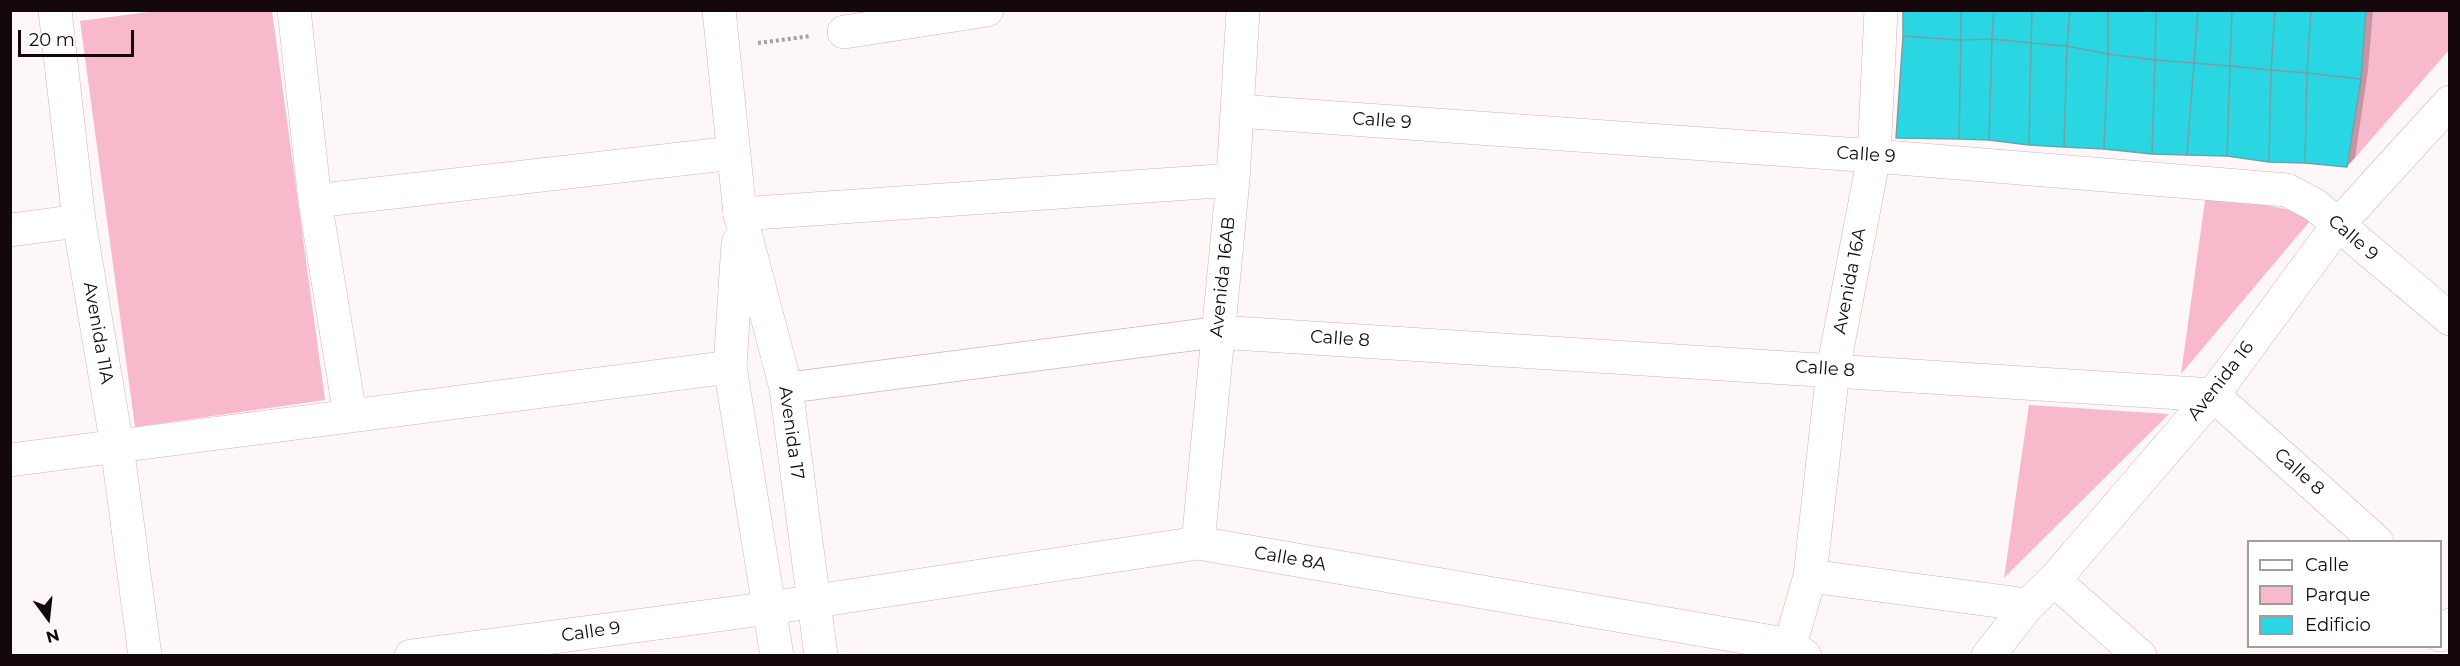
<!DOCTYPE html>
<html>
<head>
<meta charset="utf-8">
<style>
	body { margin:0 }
	#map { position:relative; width:2460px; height:666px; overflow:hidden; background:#fef7f8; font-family:Montserrat,sans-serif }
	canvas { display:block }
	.frame { position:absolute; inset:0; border:12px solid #14080b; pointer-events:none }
	.legend { position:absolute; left:2247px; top:540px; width:195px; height:108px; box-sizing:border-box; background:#fff; border:2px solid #a19c9d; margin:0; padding:8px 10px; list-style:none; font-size:18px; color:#14080b }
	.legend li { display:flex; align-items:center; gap:12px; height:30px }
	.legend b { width:30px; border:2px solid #a19c9d }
	.north { position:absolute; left:18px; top:588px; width:60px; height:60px; -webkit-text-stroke:4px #fff; paint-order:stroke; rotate:165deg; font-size:16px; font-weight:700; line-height:24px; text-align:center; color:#14080b }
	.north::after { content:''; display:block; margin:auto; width:21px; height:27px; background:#14080b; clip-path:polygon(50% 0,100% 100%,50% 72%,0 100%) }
	.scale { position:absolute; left:18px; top:30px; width:116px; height:27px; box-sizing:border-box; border:3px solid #14080b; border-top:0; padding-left:8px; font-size:18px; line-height:21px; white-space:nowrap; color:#14080b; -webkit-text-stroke:4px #fff; paint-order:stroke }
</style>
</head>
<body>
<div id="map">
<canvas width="2460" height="666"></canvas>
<div class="frame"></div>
<ul class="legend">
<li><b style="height:8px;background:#fff"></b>Calle</li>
<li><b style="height:16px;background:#f8bacb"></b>Parque</li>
<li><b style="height:16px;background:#29d6e1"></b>Edificio</li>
</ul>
<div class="north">N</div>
<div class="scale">20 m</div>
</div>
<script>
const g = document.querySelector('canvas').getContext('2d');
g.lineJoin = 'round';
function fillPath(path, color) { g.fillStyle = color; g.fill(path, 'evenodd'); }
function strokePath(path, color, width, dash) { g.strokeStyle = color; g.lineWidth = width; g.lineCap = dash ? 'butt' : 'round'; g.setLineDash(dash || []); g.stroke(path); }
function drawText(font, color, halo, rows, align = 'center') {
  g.font = font + ' Montserrat,sans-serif'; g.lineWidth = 6; g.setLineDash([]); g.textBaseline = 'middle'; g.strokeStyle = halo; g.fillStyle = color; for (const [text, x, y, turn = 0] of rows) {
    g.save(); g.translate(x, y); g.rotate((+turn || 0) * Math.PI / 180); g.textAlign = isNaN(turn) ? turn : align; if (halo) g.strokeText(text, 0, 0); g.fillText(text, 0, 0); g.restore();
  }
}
const green = new Path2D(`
	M156,11H272L325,400L135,427L80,21Z
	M2365,11H2449V50L2347,167Z
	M2206,193L2315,215L2181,374Z
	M2029,405L2169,414L2004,578Z`);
const shadow = new Path2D(`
	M1904,10H2373L2368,70L2355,158L2347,166L1989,138Z`);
const building = new Path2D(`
	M1903,10H1961V40L1903,36Z
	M1961,10H1994L1992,39L1961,40Z
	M1994,10H2032L2031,43L1992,39Z
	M2032,10H2070L2067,46L2031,43Z
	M2070,10H2108V54L2067,46Z
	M2108,10H2156L2155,60L2108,54Z
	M2156,10H2198L2194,63L2155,60Z
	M2198,10H2232L2230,66L2194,63Z
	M2232,10H2275L2271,70L2230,66Z
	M2275,10H2311L2307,73L2271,70Z
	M2311,10H2366L2361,79L2307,73Z
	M1903,36L1961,40L1959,139L1896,138Z
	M1992,39L1989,140L1959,139L1961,40Z
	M1992,39L2031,43L2029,145L1989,140Z
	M2031,43L2067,46L2064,147L2029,145Z
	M2067,46L2108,54L2104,149L2064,147Z
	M2108,54L2155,60L2152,154L2104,149Z
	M2155,60L2194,63L2187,155L2152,154Z
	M2194,63L2230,66L2227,156L2187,155Z
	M2230,66L2271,70L2269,162L2227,156Z
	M2271,70L2307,73L2305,163L2269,162Z
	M2307,73L2361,79L2347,167L2305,163Z`);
const path = new Path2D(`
	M758,43L811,36`);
const pedestrian = new Path2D(`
	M786,388L1218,332`);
const minor = new Path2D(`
	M55,10L79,221L117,446L145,656
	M294,10L315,201L350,415
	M844,32L987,10
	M1238,111L1874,156L2287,190L2315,205L2450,319
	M315,201L733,153
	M740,214L1233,180
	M10,230L79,221
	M1218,332L2213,395L2377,542
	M10,460L730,367
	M1198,543L1233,180L1243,10
	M1810,576L2028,605
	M2054,580L2140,656
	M2440,635L2450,625
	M411,656L770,608L1198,543L1790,645L1805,656
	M1790,656V645L1810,576L1833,370L1874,156L1881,10
	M1988,656L2028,605L2054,580L2213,395L2337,226L2450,102`);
const tertiary = new Path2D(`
	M719,10L740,214L786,388L821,656
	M738,243L730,367L777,656`);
const streetNames = [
	["Calle 9",1382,121,4],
	["Calle 9",1866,155,4],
	["Calle 9",2353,238,41],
	["Avenida 16AB",1223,277,-84],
	["Avenida 16A",1850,281,-79],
	["Avenida 11A",98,333,80],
	["Calle 8",1340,339,4],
	["Calle 8",1825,369,4],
	["Avenida 16",2221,381,-52],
	["Avenida 17",791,433,82],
	["Calle 8",2299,472,42],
	["Calle 8A",1290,559,10],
	["Calle 9",591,632,-8]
];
fillPath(green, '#f8bacb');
fillPath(shadow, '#0003');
fillPath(building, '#29d6e1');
strokePath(building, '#789fa2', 1.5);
strokePath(pedestrian, '#d5b1ba', 32);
strokePath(minor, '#d5b1ba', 34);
strokePath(tertiary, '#d5b1ba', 34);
strokePath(path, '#a89fa1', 4, [3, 3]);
strokePath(pedestrian, '#fff', 30);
strokePath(minor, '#fff', 33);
strokePath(tertiary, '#fff', 33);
drawText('18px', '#14080b', '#fff', streetNames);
</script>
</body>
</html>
